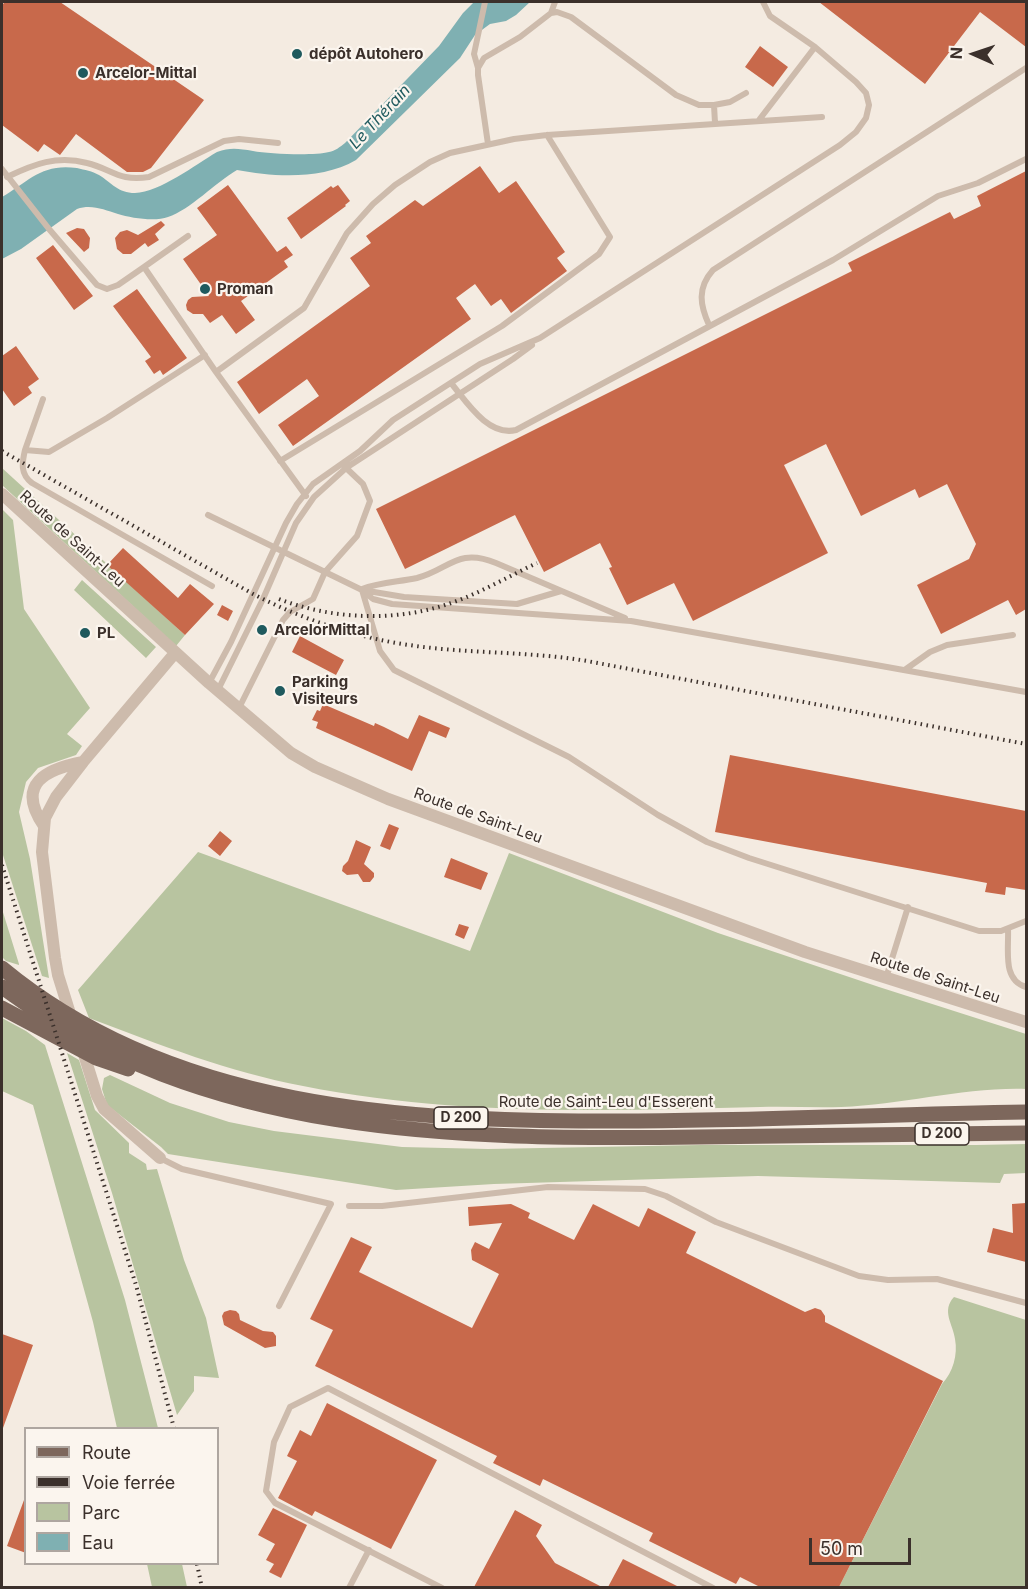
<!DOCTYPE html>
<html>
<head>
<meta charset="utf-8">
<style>
	body { margin:0 }
	#map { position:relative; width:1028px; height:1589px; overflow:hidden; background:#f4ebe1; font-family:Inter,sans-serif }
	canvas { display:block }
	.frame { position:absolute; inset:0; border:3px solid #3b302b; pointer-events:none }
	.legend { position:absolute; left:24px; top:1427px; width:195px; height:138px; box-sizing:border-box; background:#fbf5ee; border:2px solid #aea6a0; margin:0; padding:8px 10px; list-style:none; font-size:18px; color:#3b302b }
	.legend li { display:flex; align-items:center; gap:12px; height:30px }
	.legend b { width:30px; border:2px solid #aea6a0 }
	.north { position:absolute; left:944px; top:24px; width:60px; height:60px; -webkit-text-stroke:4px #fbf5ee; paint-order:stroke; rotate:273deg; font-size:16px; font-weight:700; line-height:24px; text-align:center; color:#3b302b }
	.north::after { content:''; display:block; margin:auto; width:21px; height:27px; background:#3b302b; clip-path:polygon(50% 0,100% 100%,50% 72%,0 100%) }
	.scale { position:absolute; left:809px; top:1538px; width:102px; height:27px; box-sizing:border-box; border:3px solid #3b302b; border-top:0; padding-left:8px; font-size:18px; line-height:21px; white-space:nowrap; color:#3b302b; -webkit-text-stroke:4px #fbf5ee; paint-order:stroke }
</style>
</head>
<body>
<div id="map">
<canvas width="1028" height="1589"></canvas>
<div class="frame"></div>
<ul class="legend">
<li><b style="height:8px;background:#7d675c"></b>Route</li>
<li><b style="height:8px;background:#3b302b"></b>Voie ferrée</li>
<li><b style="height:16px;background:#b8c4a0"></b>Parc</li>
<li><b style="height:16px;background:#7fb0b2"></b>Eau</li>
</ul>
<div class="north">N</div>
<div class="scale">50 m</div>
</div>
<script>
const g = document.querySelector('canvas').getContext('2d');
g.lineJoin = 'round';
function fillPath(path, color) { g.fillStyle = color; g.fill(path, 'evenodd'); }
function strokePath(path, color, width, dash) { g.strokeStyle = color; g.lineWidth = width; g.lineCap = dash ? 'butt' : 'round'; g.setLineDash(dash || []); g.stroke(path); }
function drawText(font, color, halo, rows, align = 'center') {
  g.font = font + ' Inter,sans-serif'; g.lineWidth = 4.5; g.setLineDash([]); g.textBaseline = 'middle'; g.strokeStyle = halo; g.fillStyle = color; for (const [text, x, y, turn = 0] of rows) {
    g.save(); g.translate(x, y); g.rotate((+turn || 0) * Math.PI / 180); g.textAlign = isNaN(turn) ? turn : align; if (halo) g.strokeText(text, 0, 0); g.fillText(text, 0, 0); g.restore();
  }
}
const green = new Path2D(`
	M2,468L185,635L176,646L2,485Z
	M2,509L13,520L24,609L90,708L67,734L82,746L76,755L38,768L26,782L19,812L30,859L49,978L42,976L2,852Z
	M82,580L156,647L146,658L74,590Z
	M198,852L470,951L509,853L718,933L879,987L1026,1034V1089C965,1087 903,1105 841,1107C814,1108 787,1106 760,1107C608,1111 453,1116 303,1086C229,1072 160,1045 89,1018L78,990Z
	M2,909L19,964V965L6,961L2,957Z
	M2,1018L26,1031L45,1045L125,1300L158,1428H117L93,1322L33,1105L2,1091Z
	M67,1053L79,1060L95,1110L129,1143V1153L146,1164L147,1170L157,1169L184,1260L206,1318L219,1378L194,1376V1391L177,1415L112,1193Z
	M110,1075L170,1103L229,1122L274,1131L402,1147L488,1149L701,1145H976L1026,1144V1173L1004,1174L1000,1183L758,1176L494,1184L396,1190L168,1154L161,1147L107,1105L102,1089L104,1078Z
	M954,1297L1026,1320V1587H839L942,1384C953,1372 958,1355 955,1339C953,1324 941,1311 954,1297Z
	M147,1564H182L187,1587H152Z`);
const water = new Path2D(`
	M474,2H530L516,15L506,21L490,24L475,35L460,58L356,160C322,180 274,177 237,170C216,182 190,210 168,217C155,222 131,218 118,214C104,210 92,204 77,209L21,249L2,259V197C29,181 42,163 77,168C85,170 92,171 99,175C112,183 118,193 135,193C160,192 195,165 217,152C231,147 239,149 253,151C269,154 314,156 329,152C335,151 340,147 345,143L439,46L463,13Z`);
const building = new Path2D(`
	M5,2H60L204,100L151,168L143,172H127L76,134L60,155L44,144L38,152L2,125V5Z
	M819,2H1026V47L980,12L925,84Z
	M760,46L788,67L773,87L745,67Z
	M480,166L499,193L516,181L565,252L557,258L567,271L511,313L501,299L491,306L475,284L456,298L471,319L293,446L278,425L319,396L307,379L259,414L237,382L370,286L350,258L371,243L366,236L415,200L423,206Z
	M1026,171V609L1016,615L1008,600L941,634L917,585L969,559L976,544L947,484L919,498L915,489L861,516L826,444L784,465L828,553L693,621L674,583L627,605L609,568L612,567L600,543L544,572L515,515L405,569L376,509L852,271L848,263L950,212L954,219L981,206L977,196Z
	M228,185L277,252L286,246L293,255L284,261L288,267L241,301L255,320L236,334L222,315L210,323L203,314H193L187,310L186,305L188,300L192,297L209,296L183,259L217,235L197,208Z
	M338,185L350,201L345,205L346,206L301,239L287,218L331,186L333,188Z
	M161,221L165,225L155,234L159,240L148,247L145,243L131,254H123L117,249L115,238L120,232L127,230L138,235Z
	M77,228L84,229L90,238L89,248L84,252L66,233Z
	M53,245L93,296L74,310L36,258Z
	M137,289L187,358L163,375L160,370L154,374L145,361L151,357L113,306Z
	M16,346L39,379L28,387L32,393L14,406L2,389V356Z
	M123,548L178,598L190,584L214,604L185,635L107,565Z
	M222,605L233,611L228,621L217,615Z
	M300,636L344,660L336,675L292,652Z
	M323,704L374,726L375,723L384,727L408,739L419,715L450,728L446,738L429,731L412,771L316,728L318,722L312,720L317,710L320,711Z
	M730,755L1026,811V890L1006,887L1005,895L985,892L987,883L715,832Z
	M389,824L399,828L390,850L380,846Z
	M220,831L232,841L220,856L208,846Z
	M356,840L371,847L364,864L374,873V877L370,882H363L358,874L347,875L342,871L343,866L348,861Z
	M451,858L488,873L481,890L444,877Z
	M459,924L469,927L464,939L455,935Z
	M1026,1203V1262L987,1252L993,1228L1013,1233L1012,1204Z
	M511,1204L530,1213L528,1218L574,1240L593,1204L639,1227L648,1208L696,1232L686,1253L805,1312L815,1308L821,1310L825,1316V1322L943,1381L839,1587H760L740,1577L736,1584L649,1541L653,1533L543,1479L540,1486L493,1463L497,1456L315,1366L333,1330L310,1319L351,1237L372,1247L359,1272L472,1328L499,1274L472,1260L471,1250L475,1242L489,1249L502,1223L469,1226L468,1207Z
	M230,1310L236,1311L239,1314L240,1320L263,1331L273,1332L276,1336V1346L265,1348L224,1325L222,1316L224,1312Z
	M2,1334L33,1345L3,1428L2,1427Z
	M327,1403L437,1460L391,1549L315,1511L312,1516L278,1498L297,1461L287,1456L300,1430L311,1436Z
	M24,1500H26V1553L7,1546Z
	M273,1508L307,1525L281,1578L269,1572L274,1564L266,1560L275,1544L258,1535Z
	M515,1510L542,1525L536,1536L555,1563L602,1587H474Z
	M623,1559L679,1587H608Z`);
const lane = new Path2D(`
	M551,13L555,2
	M478,68L474,54L485,2
	M759,120L815,47
	M715,123L714,105L730,102L746,93
	M488,144L478,75V68L484,58L520,37L551,13L557,12L571,17L676,95L699,105H714
	M2,169L49,229L97,285L107,289L118,285L144,267
	M7,177C34,164 57,155 87,163C112,169 119,182 149,177L224,141L239,139L278,143
	M188,236L144,267L216,372L306,496
	M709,325C700,305 697,288 713,270L1026,68
	M205,355L107,418L49,452L25,450C22,463 20,474 32,483L212,586
	M216,372L304,308L347,233L373,204L395,185L430,162L450,153L514,139L547,135L822,117
	M451,383C466,401 488,437 516,430L833,260L938,196L978,183L1026,159
	M25,450L43,399
	M280,461L502,326L599,254L610,237L547,135
	M208,515L362,590L404,597L517,604L561,591
	M362,589C380,582 398,582 417,578C449,570 457,547 496,563L625,618
	M362,590L380,651L394,670L569,757L658,815L707,842L749,858L979,931H1001L1026,921
	M363,591L373,599L392,604L631,621L1026,692
	M906,669L930,652L947,645L1013,635
	M209,683L231,642L286,523L297,504L313,484L360,451L393,420L480,364L540,338L840,145L856,132L866,118L869,105L866,93L856,82L815,47L770,16L763,2
	M218,690L263,599L296,523L314,497L346,468L513,359L532,345
	M239,708L283,620L290,612L313,599L325,572L357,536L370,501L363,484L344,466
	M1008,929C1009,950 1002,980 1026,987
	M886,978L908,907
	M160,1158L182,1169L331,1204L279,1306
	M349,1206H382L548,1187L645,1189L666,1196L716,1222L859,1276L888,1280L937,1279L1026,1303
	M349,1588L369,1550
	M442,1588L275,1503L266,1491L274,1442L290,1407L328,1388L713,1588`);
const street = new Path2D(`
	M2,494L209,683L291,753L315,767L388,799L805,952L1026,1022
	M44,826C15,784 46,769 83,762
	M72,1020L58,975L55,958L42,852L45,818L56,797L83,762L175,653
	M81,1045L97,1096L104,1109L160,1158`);
const primary = new Path2D(`
	M2,968C172,1109 406,1122 617,1121C754,1121 890,1114 1026,1112
	M2,987C205,1137 455,1140 698,1137C807,1136 917,1134 1026,1133
	M2,1008L96,1058L128,1069`);
const rail = new Path2D(`
	M2,451L253,594C302,619 354,637 409,645C468,654 528,651 587,661L1026,744
	M279,599C331,619 392,622 445,605C477,595 507,577 537,563
	M2,865L136,1285L174,1428
	M197,1564L202,1588`);
const markers = [
	[297,54,6,"#1f5a5e"],
	[83,73,6,"#1f5a5e"],
	[205,289,6,"#1f5a5e"],
	[262,630,6,"#1f5a5e"],
	[85,633,6,"#1f5a5e"],
	[280,691,6,"#1f5a5e"]
];
const shields = [
	[461,1118,54],
	[942,1134,54]
];
const shieldNames = [
	["D 200",461,1118],
	["D 200",942,1134]
];
const poiNames = [
	["dépôt Autohero",309,54],
	["Arcelor-Mittal",95,73],
	["Proman",217,289],
	["ArcelorMittal",274,630],
	["PL",97,633],
	["Parking",292,682],
	["Visiteurs",292,699]
];
const streetNames = [
	["Route de Saint-Leu",72,539,42],
	["Route de Saint-Leu",478,816,20],
	["Route de Saint-Leu",935,978,18],
	["Route de Saint-Leu d'Esserent",606,1102]
];
const waterNames = [
	["Le Thérain",380,117,-47]
];
fillPath(green, '#b8c4a0');
fillPath(water, '#7fb0b2');
fillPath(building, '#c8694b');
strokePath(lane, '#cdbbac', 6);
strokePath(street, '#cdbbac', 12);
strokePath(primary, '#7d675c', 15);
strokePath(rail, '#3b302b', 4, [1.5, 4.5]);
for (const [x, y, r, color] of markers) { const dot = new Path2D(); dot.arc(x, y, r, 0, 2 * Math.PI); g.fillStyle = color; g.fill(dot); strokePath(dot, '#fbf5ee', 2); }
for (const [x, y, w] of shields) { const box = new Path2D(); box.roundRect(x - w / 2, y - 11, w, 22, 4.5); g.fillStyle = '#fbf5ee'; g.fill(box); strokePath(box, '#3b302b', 1.5); }
drawText('bold 14px', '#3b302b', null, shieldNames);
drawText('bold 15px', '#3b302b', '#fbf5ee', poiNames, 'left');
drawText('15px', '#3b302b', '#fbf5ee', streetNames);
drawText('italic 16px', '#1f5a5e', '#fbf5ee', waterNames);
</script>
</body>
</html>
